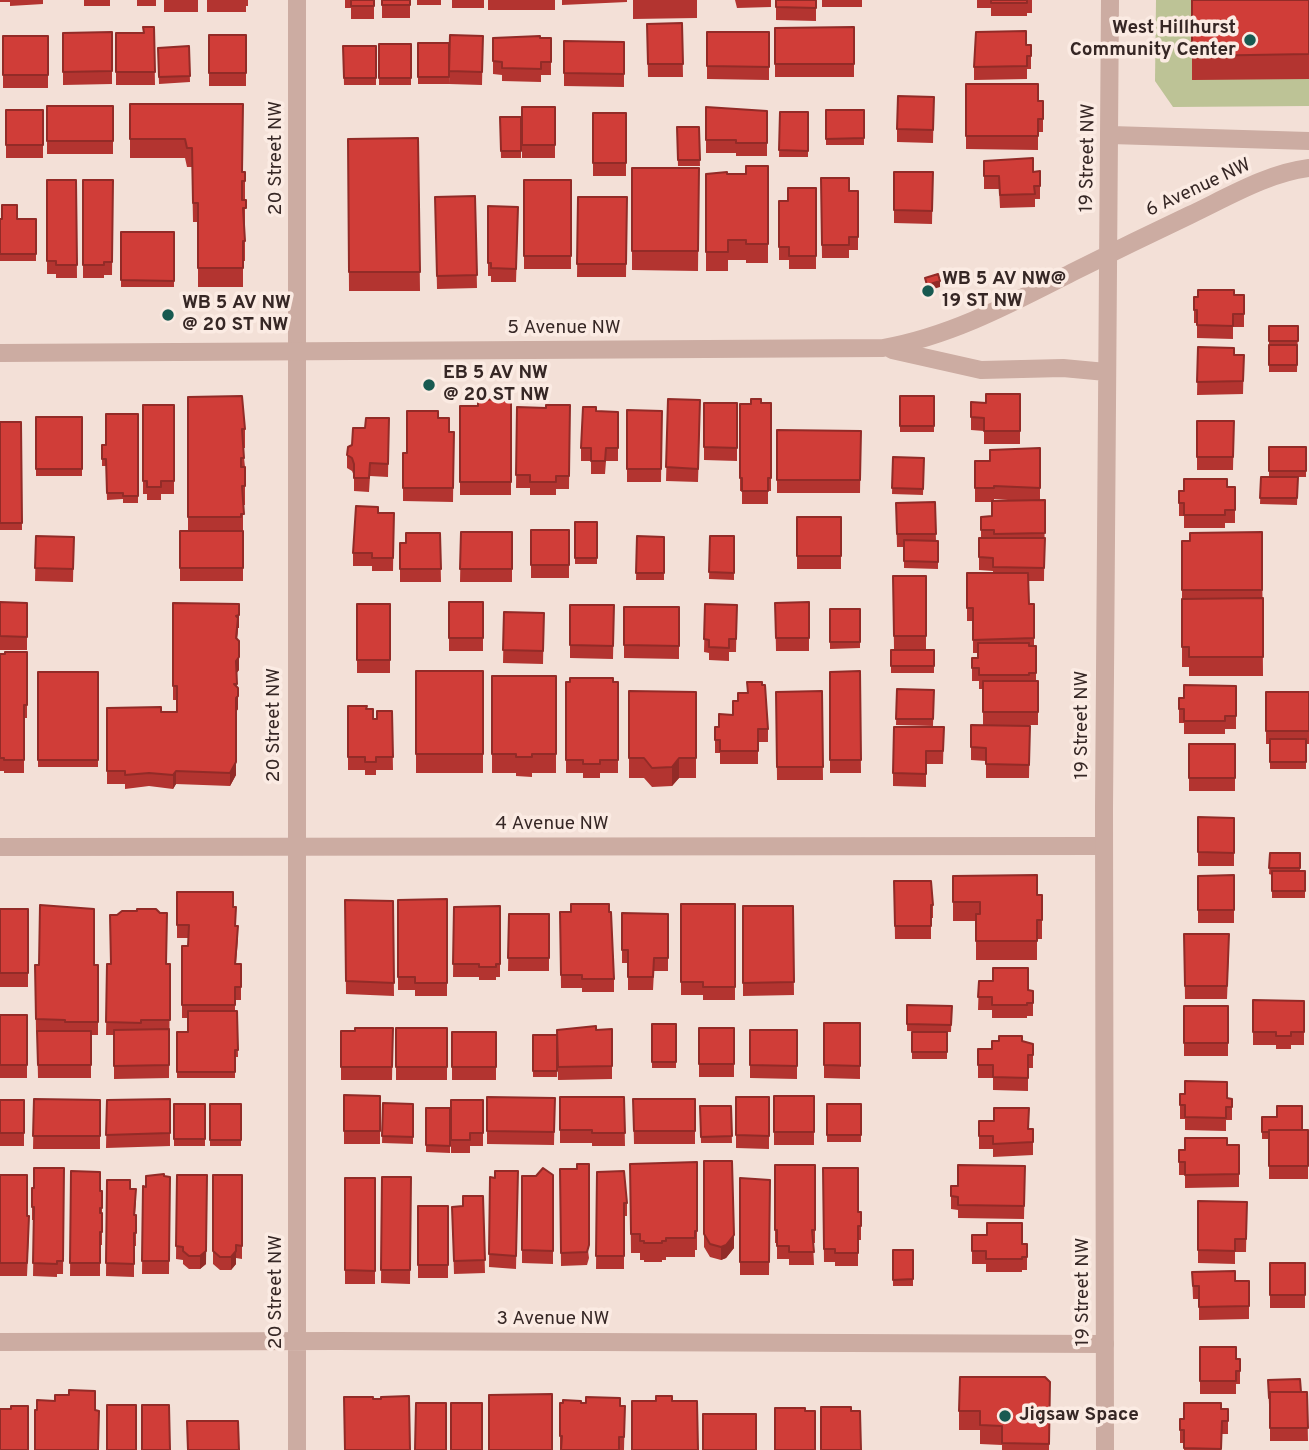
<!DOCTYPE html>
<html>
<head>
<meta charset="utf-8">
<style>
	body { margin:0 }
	canvas { display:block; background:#f3e0d7 }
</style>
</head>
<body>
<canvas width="1309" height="1450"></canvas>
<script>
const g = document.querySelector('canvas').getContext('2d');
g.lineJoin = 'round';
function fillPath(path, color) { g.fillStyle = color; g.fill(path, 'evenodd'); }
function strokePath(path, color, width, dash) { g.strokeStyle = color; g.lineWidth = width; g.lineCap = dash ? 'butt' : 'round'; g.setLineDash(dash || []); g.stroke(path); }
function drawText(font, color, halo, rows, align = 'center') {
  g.font = font + ' Overpass,sans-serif'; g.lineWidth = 7; g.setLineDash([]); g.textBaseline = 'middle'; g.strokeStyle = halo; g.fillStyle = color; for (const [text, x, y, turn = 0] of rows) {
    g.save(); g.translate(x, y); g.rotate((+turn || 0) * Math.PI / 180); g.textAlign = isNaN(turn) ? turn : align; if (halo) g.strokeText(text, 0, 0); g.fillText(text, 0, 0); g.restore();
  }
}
const green = new Path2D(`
	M1156,0H1309V106L1173,107L1155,81Z`);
const minor = new Path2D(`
	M0,847L1104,846
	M0,1342L336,1341L1105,1344
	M297,1450V0`);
const tertiary = new Path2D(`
	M1111,135L1309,141
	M892,350L981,370L1063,368L1106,372
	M0,353L883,348C952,336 1014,302 1075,271C1113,252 1152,233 1190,215C1228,197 1268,173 1309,168
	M1105,1450L1104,809L1110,0`);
const wall = new Path2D(`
	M0,0H43V4L10,6V2H0Z
	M84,0H110V6H84Z
	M137,0H156V6H137Z
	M164,0H198V12H164Z
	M207,0H248V6H246V12H207Z
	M345,0H374V19H351V8H345Z
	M382,0H410V18H382Z
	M417,0H441V5H417Z
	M452,0H484V8H452Z
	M488,0H555V10H488Z
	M562,0H627V2L562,5Z
	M633,0H697V18L633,19Z
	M735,0H771V7L737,8Z
	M776,0H816V21L776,20Z
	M822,0H862V7H822Z
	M977,0H1032V13H1027V16H991V8H977Z
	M1192,0H1309V79L1192,80Z
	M682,23L683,77H648L647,24Z
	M154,27L155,85H116V33H143Z
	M854,27V77H775V28Z
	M112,32V84L63,85V33Z
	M707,32H769V80L707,79Z
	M209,35H246V86H209Z
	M450,35L483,36L482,85L449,84Z
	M3,36H48V88H3Z
	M493,38H551V75H541V82L502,81V75L493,74Z
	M564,41L624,42V87L564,86Z
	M418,43H449V84H418Z
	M379,44H411V85H379Z
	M1031,45V69H1027V79L974,80V67Z
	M189,46L190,82L159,84L158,48Z
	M343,46H376V85H344Z
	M966,84L1038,101L1043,114V132H1038V150L966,149Z
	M934,97L933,143L897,142V129Z
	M130,104L243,172H245V261H243V287H198V222H193L192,167H187L185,158H130Z
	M47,106H113V154H47Z
	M522,107H555V158H522Z
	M706,107L767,111V156H736V153H706Z
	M6,110H43V158H6Z
	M826,110H864V145H826Z
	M780,112H808V157H779Z
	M593,113H626V176H593Z
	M500,117H521V158H501Z
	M677,127H699L700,166H678Z
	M418,138L420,291H349L348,139Z
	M984,161L1033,172L1040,171V199H1035V207L1000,208L999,189H984Z
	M768,166V263H746V260H728V271H706V174H746Z
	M632,168H699L698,271L632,270Z
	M894,172H933L932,224L894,223Z
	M821,178L849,191H858V250H849V258H822Z
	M47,180H76L77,278H56V274H47Z
	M83,180H113L112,275H104V278H83Z
	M524,180H571V269H524Z
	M816,188V269H789V260H779V201H788Z
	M475,196L477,288L437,289L435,197Z
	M578,197H627L626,277H577Z
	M488,206L518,220L516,282H491V276H488Z
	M0,219H36V261H0Z
	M121,232H174V287H121Z
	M1244,295V327H1233V339L1197,338V323H1194V297Z
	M1269,326H1298L1297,372H1269Z
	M1198,347L1234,355H1244L1243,394L1197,395Z
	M1020,394V444H984V431L971,430V402L986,403Z
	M900,396H934V432H900Z
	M188,397L245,429V448H243L245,467V505H243V581H180V531H188Z
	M511,399V495H460V406H478Z
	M668,399L700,414L698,482L666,481Z
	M704,403H737V461L704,460Z
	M771,403V491H768V504H742V491H740V404Z
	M143,405H174V494H161V500H147V494H143Z
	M570,405L569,489H556V495H530V488H516L517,407L546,408Z
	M627,410L662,411L661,482H627Z
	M596,411L618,412V461H606L605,474H591V461H581V448Z
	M138,414V503H123V499L107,500L106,466H102V452L106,445Z
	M36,417H82V476H36Z
	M389,418L388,477L370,476L369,492L354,491V476L352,471L347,468V455L352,445L365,428Z
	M438,418L449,432H454L453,502L403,501V453H407Z
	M1197,421H1234L1233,470H1197Z
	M0,422H21L22,530H0Z
	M777,430L861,431L860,493H777Z
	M1269,447H1306V477H1298L1297,505L1260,504L1261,477H1269Z
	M1040,448V501L1045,500L1044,581H1028L1029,604H1034V646H1036V681H1038V725H983V689H979V681H972V658H978V653H973V621H967V573H993V571L979,570V538H981V517L992,516V502H975V461H990ZM994,499L1022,501H994Z
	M893,457L924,458L923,495L892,494Z
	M1227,487H1235V523H1225V528H1184V516H1179V491Z
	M935,502L936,541H938V569L904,568V547H897L896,503Z
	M378,513H394L393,571H372V566H353V553Z
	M797,517H841V569H797Z
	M575,522H597V564H575Z
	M531,530H569V578H531Z
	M461,532H512V582H460Z
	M1262,532L1263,676H1189V667H1182V541Z
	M440,533L441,582H400V543H406Z
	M36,536L74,537L73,582L35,581Z
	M637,536L664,537V580H636Z
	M710,536H734V580L709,579Z
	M893,576H926V649H894Z
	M0,602L27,603V650H0Z
	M449,602H483V651H449Z
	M809,602V651H776L775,603Z
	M173,603L239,628H238L237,639L239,670L236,673L238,709L236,712V775L230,786L176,784L173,789L149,786L125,789V784H107V708L161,712H177V700H173Z
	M357,604H390V673H357Z
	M705,604L737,605L736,652H729V661L709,660V653L704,652Z
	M570,605H614L613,659L570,658Z
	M624,607H679V659L624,658Z
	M830,609H860V648L830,649Z
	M504,612L544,613L543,664L503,663Z
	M891,650H934V673H891Z
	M27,652V718H24V773H4V771H0V654Z
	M416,671H483V773H416Z
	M860,671L861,773H830V672Z
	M38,672H98V767H38Z
	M492,676H556V773H532V777L516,776V773H492Z
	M566,682H618V773H600V778H583V773H566Z
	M1236,686V729H1225V734H1184V723H1179V698H1184Z
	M897,689L934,690L933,726L896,725Z
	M629,691L696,692V778H679L672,786L652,787L644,778H629Z
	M822,691L823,780H777L776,692Z
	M1266,692H1309V744H1306V769H1270V744H1266Z
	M348,706L367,709L373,719H377L392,711L393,770H376V775H365V770H348Z
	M971,725L1030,726L1029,778H986V761L971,760Z
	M715,727L768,729V742H758V764H720V753H715Z
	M944,727L943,764H926V787L893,786V773Z
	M1189,744H1235V791H1189Z
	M1198,817L1234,818V866H1198Z
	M1270,853H1300V871H1305V898H1272V875L1269,874Z
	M1234,875V923H1198V876Z
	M953,876L1037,892L1042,920V939H1037V960H976V921H953Z
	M894,881L933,905V918H931V939H895Z
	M177,892L233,907L238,939L236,964H241V1000H235V1011H237L238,1057H235V1078H177V1032H188V1018H182V946H188V938H177Z
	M447,899V996H415V990H398V900Z
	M345,900L393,901L394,996L346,994Z
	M681,904H735V1000H703V995H681Z
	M500,906V977H496V980H479V977H453L454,907Z
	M793,906L794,995L743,996V907Z
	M0,909H28V987H0Z
	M560,912L614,979V992H582V988H561Z
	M622,913L668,914V971H654L653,990H628V963H622Z
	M509,914H549V971H508Z
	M1184,934L1229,947L1227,999H1185Z
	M107,964H170L169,1078L114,1079V1035H106Z
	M35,965H98V1035H91V1078H38L37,1032H36Z
	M979,981L1033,991V1016H1027V1018H992V1010H978Z
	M1253,1000L1304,1001V1045H1291V1049H1276V1045H1253Z
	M907,1005L952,1006L951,1032H947V1059H912V1032H937L907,1031Z
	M1184,1006H1228V1056H1184Z
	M0,1015H27V1078H0Z
	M824,1023H860V1079L824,1078Z
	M652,1024H676V1068H652Z
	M393,1028L392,1080H341V1031Z
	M396,1028H447V1080H396Z
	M699,1028H734V1077H699Z
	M612,1029V1079L558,1080L557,1042V1077H533V1035H557L596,1030Z
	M750,1030H797V1079L750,1078Z
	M452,1032H496V1080H452Z
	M1022,1041L1033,1044V1068H1028V1091L993,1090V1078H978V1049H992Z
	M1180,1094L1232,1099V1120H1226V1131L1185,1130V1119H1180Z
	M344,1095L380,1096V1144H344Z
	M774,1096H814V1145H774Z
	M487,1097L555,1098L554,1145L487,1144Z
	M560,1097H624L625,1146H592V1143H560Z
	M736,1097H769V1149L736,1148Z
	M34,1099L100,1100V1149H33Z
	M170,1099V1146L106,1148L107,1100Z
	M633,1099H695V1144H634Z
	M0,1100H24V1146H0Z
	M451,1100H483V1146H470V1153H451Z
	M383,1103L413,1104V1144L382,1143Z
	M174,1104H205V1146H174Z
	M210,1104H241V1146H210Z
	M827,1104H861V1142H827Z
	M700,1106H731L732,1143H701Z
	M426,1108H450V1153L426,1152Z
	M1262,1117L1302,1130H1308V1179H1269V1139H1262Z
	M979,1121L1033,1129V1155L993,1157V1149H979Z
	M1239,1145V1187L1185,1188V1175H1179V1150Z
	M704,1161L734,1248L726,1258L721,1260L710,1257L704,1247Z
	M697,1162V1250H695V1257H666V1260H662V1262H644V1260H640V1253H631L630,1164Z
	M775,1165H815V1243H813L814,1265H789V1259H777V1243H775Z
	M1025,1166L1024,1219L958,1218V1210L951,1209V1186H958Z
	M64,1168L63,1274H57V1277L33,1276L34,1220H32V1188H34Z
	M823,1168L858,1212H861V1240H858V1266H835V1262H824Z
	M560,1169H577L589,1258L587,1265L561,1266Z
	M71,1171L100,1191H102V1245H100V1276H70Z
	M518,1171L516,1269L489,1267L490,1177L495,1178Z
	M597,1172L627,1203V1216H624V1269H596Z
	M0,1175L27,1216L29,1230L27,1276H0Z
	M177,1175L206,1264L200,1269H189L183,1264V1260L176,1259Z
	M213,1175H242V1259L236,1258V1264L231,1270H220L213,1264Z
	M553,1175V1264L522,1263V1176Z
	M164,1176L170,1177L169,1274H142L143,1186L146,1187Z
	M382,1177H411L410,1284L381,1283Z
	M345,1178H375V1284H345Z
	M740,1178L770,1180L769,1275H740Z
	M107,1180L130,1189L136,1202L135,1215H136V1246H134V1277L106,1276Z
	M483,1196L485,1273L454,1274L452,1207L463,1206Z
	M1198,1201L1247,1202L1246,1252H1235V1264L1198,1263Z
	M418,1206H448V1278H418Z
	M972,1235L1027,1244V1270H1022V1272H986V1264H972Z
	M893,1250H913V1286H893Z
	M1270,1263H1305V1308H1270Z
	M1192,1272L1235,1281H1249V1319L1199,1320V1299H1193Z
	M1200,1347L1236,1359H1240V1384H1236V1394H1200Z
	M1268,1380L1301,1392H1307L1308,1441H1270V1404L1269,1405Z
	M1050,1382L1049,1450H1002V1445L980,1444V1430H959V1411Z
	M560,1403H581L625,1406L624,1450H560Z
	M1221,1409H1228V1434H1222L1221,1450H1184V1443H1180V1430L1184,1419Z`);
const shadedWall = new Path2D(`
	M940,281V287L927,291V285Z
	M239,615V628H238L236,651V616Z
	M239,657V670L236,674V661Z
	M238,696V709L236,712V698Z
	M679,758V778L672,786V767Z
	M236,762V775L230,786V773Z
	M176,771V784L173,789V775Z
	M207,1188L206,1264L200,1269V1256Z
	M734,1235V1248L726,1258L721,1260V1247Z
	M236,1251V1264L231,1270V1257Z`);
const building = new Path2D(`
	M351,0H374V6H351Z
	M382,0H410V5H382Z
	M776,0H816V8L776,7Z
	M991,0H1027V3H991Z
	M1192,0H1309V54L1192,56Z
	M682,23L683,64H648L647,24Z
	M143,27H154L155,72H116V33H144Z
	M854,27V64H775V28Z
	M1026,31V45H1031V56H1027V66L974,67L976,32Z
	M112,32V71L63,72V33Z
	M707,32H769V67L707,66Z
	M209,35H246V73H209Z
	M450,35L483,36L482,72L449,71Z
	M3,36H48V75H3Z
	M540,36V38H551V62H541V69L502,68V62L493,61V38Z
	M564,41L624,42V74L564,73Z
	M418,43H449V77H418Z
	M379,44H411V78H379Z
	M189,46L190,76L159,77L158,48Z
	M343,46H376V78H344Z
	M966,84H1038V101H1043V119H1038V136H966Z
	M898,96L934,97L933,130L897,129Z
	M130,104H243L242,172H245V181H242V200H246V208H243L245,241H243V268H198V203H193L192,148H187L185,139H130Z
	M47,106H113V141H47Z
	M522,107H555V145H522Z
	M706,107L767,111V143H736V140H706Z
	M6,110H43V145H6Z
	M826,110H864V138L826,139Z
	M780,112H808V151L779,150Z
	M593,113H626V163H593Z
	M500,117H521V151H501Z
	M677,127H699L700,160H678Z
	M418,138L420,272H349L348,139Z
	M1033,158V172L1040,171V186H1034L1035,194L1000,195L999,176H984V161Z
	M746,166H768V244H746V240H728V252H706V174L727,172V174H746Z
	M632,168H699L698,251H632Z
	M894,172H933L932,211L894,210Z
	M821,178H849V191H858V237H849V245H822Z
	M47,180H76L77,265H56V261H47Z
	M83,180H113L112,262H104V265H83Z
	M524,180H571V256H524Z
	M788,188H816V256H789V247H779V201H788Z
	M475,196L477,275L437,276L435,197Z
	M578,197H627L626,264H577Z
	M2,205H17V219H36V254H0V219H2Z
	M488,206L518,207L516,269L491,268V263H488Z
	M121,232H174V281L121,280Z
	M938,274L940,281L927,285L925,278Z
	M1198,290H1234V295H1244V314H1233V326L1197,325V310H1194V297H1198Z
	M1269,326H1298V341H1269Z
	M1269,345H1297V365H1269Z
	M1198,347L1234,348V355H1244L1243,381L1197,382Z
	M986,394H1020V431H984V418L971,417V402L986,403Z
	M242,396L245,429H242L244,458H241V467H245V486H242L244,514H241V517H188V397Z
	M900,396H934V426H900Z
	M511,399V482H460V406H478V400Z
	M668,399L700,400L698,469L666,467Z
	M751,399H761V403H771V478H768V491H742V478H740V404H751Z
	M704,403H737V448L704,447Z
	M143,405H174V481H161V487H147V481H143Z
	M546,405H570L569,476H556V482H530V475H516L517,407L546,408Z
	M583,407H596V411L618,412V448H606L605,461H591V448H581Z
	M627,410L662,411L661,469H627Z
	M407,411H438V418H449V432H454L453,488H403V453H407Z
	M106,414H138V496H123V493H107L106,459H102V445H106Z
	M36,417H82V469H36Z
	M366,418H389L388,464L370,463L369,478H354V464L352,458L347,455L348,447L352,445L353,428H365Z
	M1197,421H1234L1233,457H1197Z
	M0,422H21L22,523H0Z
	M777,430L861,431L860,480H777Z
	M1269,447H1306V471H1269Z
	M1040,448V488L994,486V488H975V461H990V450Z
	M893,457L924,458L923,489L892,488Z
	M1261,477H1298L1297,498H1260Z
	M1184,479H1227V487H1235V510H1225V515H1184V503H1179V491H1184Z
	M1045,500V533L994,534V530H981V517L992,516V501Z
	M935,502L936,534H897L896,503Z
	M356,506L378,507V513H394L393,558H372V553H353Z
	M797,517H841V556H797Z
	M575,522H597V558H575Z
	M531,530H569V565H531Z
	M180,531H243V568H180Z
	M461,532H512V569H460Z
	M1262,532V590H1182V541H1190V533Z
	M406,533H440L441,569H400V543H406Z
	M36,536L74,537L73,569L35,568Z
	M637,536L664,537V573H636Z
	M710,536H734V573L709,572Z
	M979,538H1045L1044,568L993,567V558L979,557Z
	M904,540L938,541V562L904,561Z
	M967,573H1028L1029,604H1034V638L973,640V608H967Z
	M893,576H926V636H894Z
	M1263,598V657H1189V647H1182V599Z
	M0,602L27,603V637L0,636Z
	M449,602H483V638H449Z
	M809,602V638H776L775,603Z
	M173,603L239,604V615L236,616L238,618L236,638L239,641V657L236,661L237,684H234L238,688V696L236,698V762L230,773L176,771L173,775L149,773L125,775V771H107V708L161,707V712H177V686H173Z
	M357,604H390V660H357Z
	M705,604L737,605L736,639H729V648L709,647V640L704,639Z
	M570,605H614L613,646L570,645Z
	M624,607H679V646L624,645Z
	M830,609H860V642H830Z
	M504,612L544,613L543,651L503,650Z
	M978,643H1029V646H1036V673H1029V675H979V668H972V658H978Z
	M891,650H934V666H891Z
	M5,652H27V705H24V760H4V758H0V654H5Z
	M416,671H483V754H416Z
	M860,671L861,760H830V672Z
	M38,672H98V760H38Z
	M492,676H556V754H532V757H516V754H492Z
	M570,678H613V682H618V760H600V764H583V760H566V682H570Z
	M983,681H1038V712H983Z
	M747,682H762V685H765L768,729H758V751H720V740H715V727H719V714L733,715V701H738V693H748Z
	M1184,685L1236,686V716H1225V721H1184V709H1179V698H1184Z
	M897,689L934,690L933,719H896Z
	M629,691L696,692V758H679L672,767L652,768L644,758H629Z
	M822,691L823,767H777L776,692Z
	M1266,692H1309V731H1266Z
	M348,706H367L366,709H373V719H377V711H392L393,757H376V762H365V757H348Z
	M971,725L1030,726L1029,765L986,764V748L971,747Z
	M894,727H944L943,751H926V774L893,773Z
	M1270,739H1306V762H1270Z
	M1189,744H1235V778H1189Z
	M1198,817L1234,818V853L1198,852Z
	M1270,853H1300V868H1269Z
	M1272,871H1305V891H1272Z
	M1037,875V895H1042V920H1037V941H976V914H980V902H953V876Z
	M1234,875V910H1198V876Z
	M894,881H931L933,905H931V926H895Z
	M177,892H233V907H236L235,926H238L235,964H241V987H235V1005H182V946H188L189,925H177Z
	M447,899V983H415V977H398V900Z
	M345,900L393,901L394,983L346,981Z
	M571,904H609V912H611L614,979H582V975H561L560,912H571Z
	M681,904H735V987H703V982H681Z
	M40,905L94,909V965H98V1022H65V1020L36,1019L35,965H39Z
	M500,906V964H496V967H479V964H453L454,907Z
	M743,906H793L794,982L743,983Z
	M0,909H28V973H0Z
	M137,909H156L160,913H167L166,964H170V1020H141V1023L106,1022L107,964H111L110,915H117L122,911H137Z
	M622,913L668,914V958H654L653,977H628V950H622Z
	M509,914H549V958H508Z
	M1184,934H1229L1227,986H1185Z
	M993,968H1028V990L1033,991V1003H1027V1005H992V997H978L979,981H993Z
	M1253,1000L1304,1001V1032H1291V1036H1276V1032H1253Z
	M907,1005L952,1006L951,1025L907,1024Z
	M1184,1006H1228V1043H1184Z
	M188,1011H237L238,1050H235V1072H177V1032H188Z
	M0,1015H27V1065H0Z
	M824,1023H860V1066L824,1065Z
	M652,1024H676V1062H652Z
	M596,1026V1030L612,1029V1066L558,1067L557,1030Z
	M355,1028H393L392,1067H341V1031H355Z
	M396,1028H447V1067H396Z
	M699,1028H734V1064H699Z
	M169,1029V1065L114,1066V1030Z
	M750,1030H797V1066L750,1065Z
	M37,1031H91V1065H38Z
	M452,1032H496V1067H452Z
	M912,1032H947V1052H912Z
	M533,1035H557V1071H533Z
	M999,1036H1022V1041L1033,1044V1055H1028V1078L993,1077V1065H978V1049H992V1041H999Z
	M1185,1081L1227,1082V1098L1232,1099V1107H1226V1118L1185,1117V1105H1180V1094H1185Z
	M344,1095L380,1096V1131H344Z
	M774,1096H814V1132H774Z
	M487,1097L555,1098L554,1132L487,1131Z
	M560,1097H624L625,1133H592V1130H560Z
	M736,1097H769V1136L736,1135Z
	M34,1099L100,1100V1136H33Z
	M170,1099V1133L106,1135L107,1100Z
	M633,1099H695V1131H634Z
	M0,1100H24V1133H0Z
	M451,1100H483V1133H470V1140H451Z
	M383,1103L413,1104V1137L382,1136Z
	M174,1104H205V1139H174Z
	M210,1104H241V1140H210Z
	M827,1104H861V1135H827Z
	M700,1106H731L732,1136L701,1137Z
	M1277,1106H1302V1130H1269V1132H1262V1117H1277Z
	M426,1108H450V1146L426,1145Z
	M994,1108H1029L1028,1129H1033V1142L993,1144V1136H979V1121H994Z
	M1269,1130H1308V1166H1269Z
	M1185,1138H1227V1145H1239V1174L1185,1175V1162H1179V1150H1185Z
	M704,1161H732L734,1235L726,1245L721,1247L710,1244L704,1234Z
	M697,1162V1231H695V1238H666V1241H662V1243H644V1241H640V1234H631L630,1164Z
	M577,1164H589V1245L587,1252L561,1253L560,1169H577Z
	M775,1165H815V1230H812L814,1252H789V1246H777V1230H775Z
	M958,1165L1025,1166L1024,1206L958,1205V1197L951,1196V1186H958Z
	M34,1168H64L63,1261H57V1264L33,1263L34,1207H32V1188H34Z
	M543,1168L553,1175V1251L522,1250V1176H536Z
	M823,1168H858V1212H861V1226H858V1253H835V1249H824Z
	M71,1171L100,1172V1191H102V1208H100V1213H102V1232H100V1263H70Z
	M495,1171H518L516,1256L489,1254L490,1177L495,1178Z
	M624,1171L627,1203H624V1256H596L597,1172Z
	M164,1174V1176L170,1177L169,1261H142L143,1186L146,1187V1176Z
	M0,1175H27V1216H29L27,1263H0Z
	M177,1175H207L206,1251L200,1256H189L183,1251V1247L176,1246Z
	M213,1175H242V1246L236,1245V1251L231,1257H220L213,1251Z
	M382,1177H411L410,1270H381Z
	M345,1178H375V1271L345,1270Z
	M740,1178L770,1180L769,1262H740Z
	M107,1180H130V1189H136L134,1215H136V1233H134V1264L106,1263Z
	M463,1196H483L485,1260L454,1261L452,1207L463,1206Z
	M1198,1201L1247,1202L1246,1239H1235V1251L1198,1250Z
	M418,1206H448V1265H418Z
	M987,1223H1022V1244H1027V1257H1022V1259H986V1251H972V1235H987Z
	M893,1250H913V1279L893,1280Z
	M1270,1263H1305V1295H1270Z
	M1235,1271V1281H1249V1306L1199,1307V1286H1193L1192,1272Z
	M1200,1347H1236V1359H1240V1371H1236V1381H1200Z
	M960,1377H1045L1050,1382L1049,1444L1002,1443V1426L980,1425V1411H959Z
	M1300,1379L1301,1392H1270V1398H1269L1268,1380Z
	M69,1390L95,1391V1410L99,1411L98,1450H35V1410H37V1400L55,1401V1395H69Z
	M1270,1392H1307L1308,1428H1270Z
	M552,1394V1450H489V1395Z
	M409,1396L410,1450H345L344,1397H373V1399H381V1397Z
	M656,1396H672V1401H697L698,1450H632V1401H656Z
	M586,1397L620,1398V1406H625L624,1437H619V1450H561L562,1436H560V1403H563V1400L581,1401V1403H586Z
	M416,1403H446V1450H415Z
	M451,1403H482V1450H451Z
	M1184,1403H1221V1409H1228V1421H1222L1221,1449L1184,1448V1430H1180V1419H1184Z
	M107,1405H136V1450H107Z
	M142,1405H169L170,1450H142Z
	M11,1406H28V1450H0V1409H11Z
	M821,1407H851V1411H860L861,1450H821Z
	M775,1408H805V1411H815V1450H775Z
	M703,1414H756V1450H703Z
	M187,1421H238L239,1450H188Z`);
const markers = [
	[1250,40,7,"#185a51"],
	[928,291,7,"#185a51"],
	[168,315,7,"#185a51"],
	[429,385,7,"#185a51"],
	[1005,1416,7,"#185a51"]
];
const poiNames = [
	["West Hillhurst",1236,29,"right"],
	["Community Center",1236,51,"right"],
	["WB 5 AV NW@",942,280],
	["19 ST NW",942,302],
	["WB 5 AV NW",182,304],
	["@ 20 ST NW",182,326],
	["EB 5 AV NW",443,374],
	["@ 20 ST NW",443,396],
	["Jigsaw Space",1019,1416]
];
const streetNames = [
	["20 Street NW",277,158,-90],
	["19 Street NW",1089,158,-89],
	["6 Avenue NW",1199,189,-25],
	["5 Avenue NW",564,329],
	["20 Street NW",275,725,-90],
	["19 Street NW",1083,725,-90],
	["4 Avenue NW",552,825],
	["20 Street NW",277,1292,-90],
	["19 Street NW",1084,1292,-90],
	["3 Avenue NW",553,1320]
];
fillPath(green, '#bdc396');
strokePath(minor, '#ccaca2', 18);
strokePath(tertiary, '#ccaca2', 18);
fillPath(wall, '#b33430');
fillPath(shadedWall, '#922b27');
fillPath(building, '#d03d38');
strokePath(building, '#922b27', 2);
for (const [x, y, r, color] of markers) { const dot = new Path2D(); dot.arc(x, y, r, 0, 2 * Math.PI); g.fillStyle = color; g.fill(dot); strokePath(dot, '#fbebe3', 2.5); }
drawText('bold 19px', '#362725', '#fbebe3', poiNames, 'left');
drawText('19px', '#362725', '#fbebe3', streetNames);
</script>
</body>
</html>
